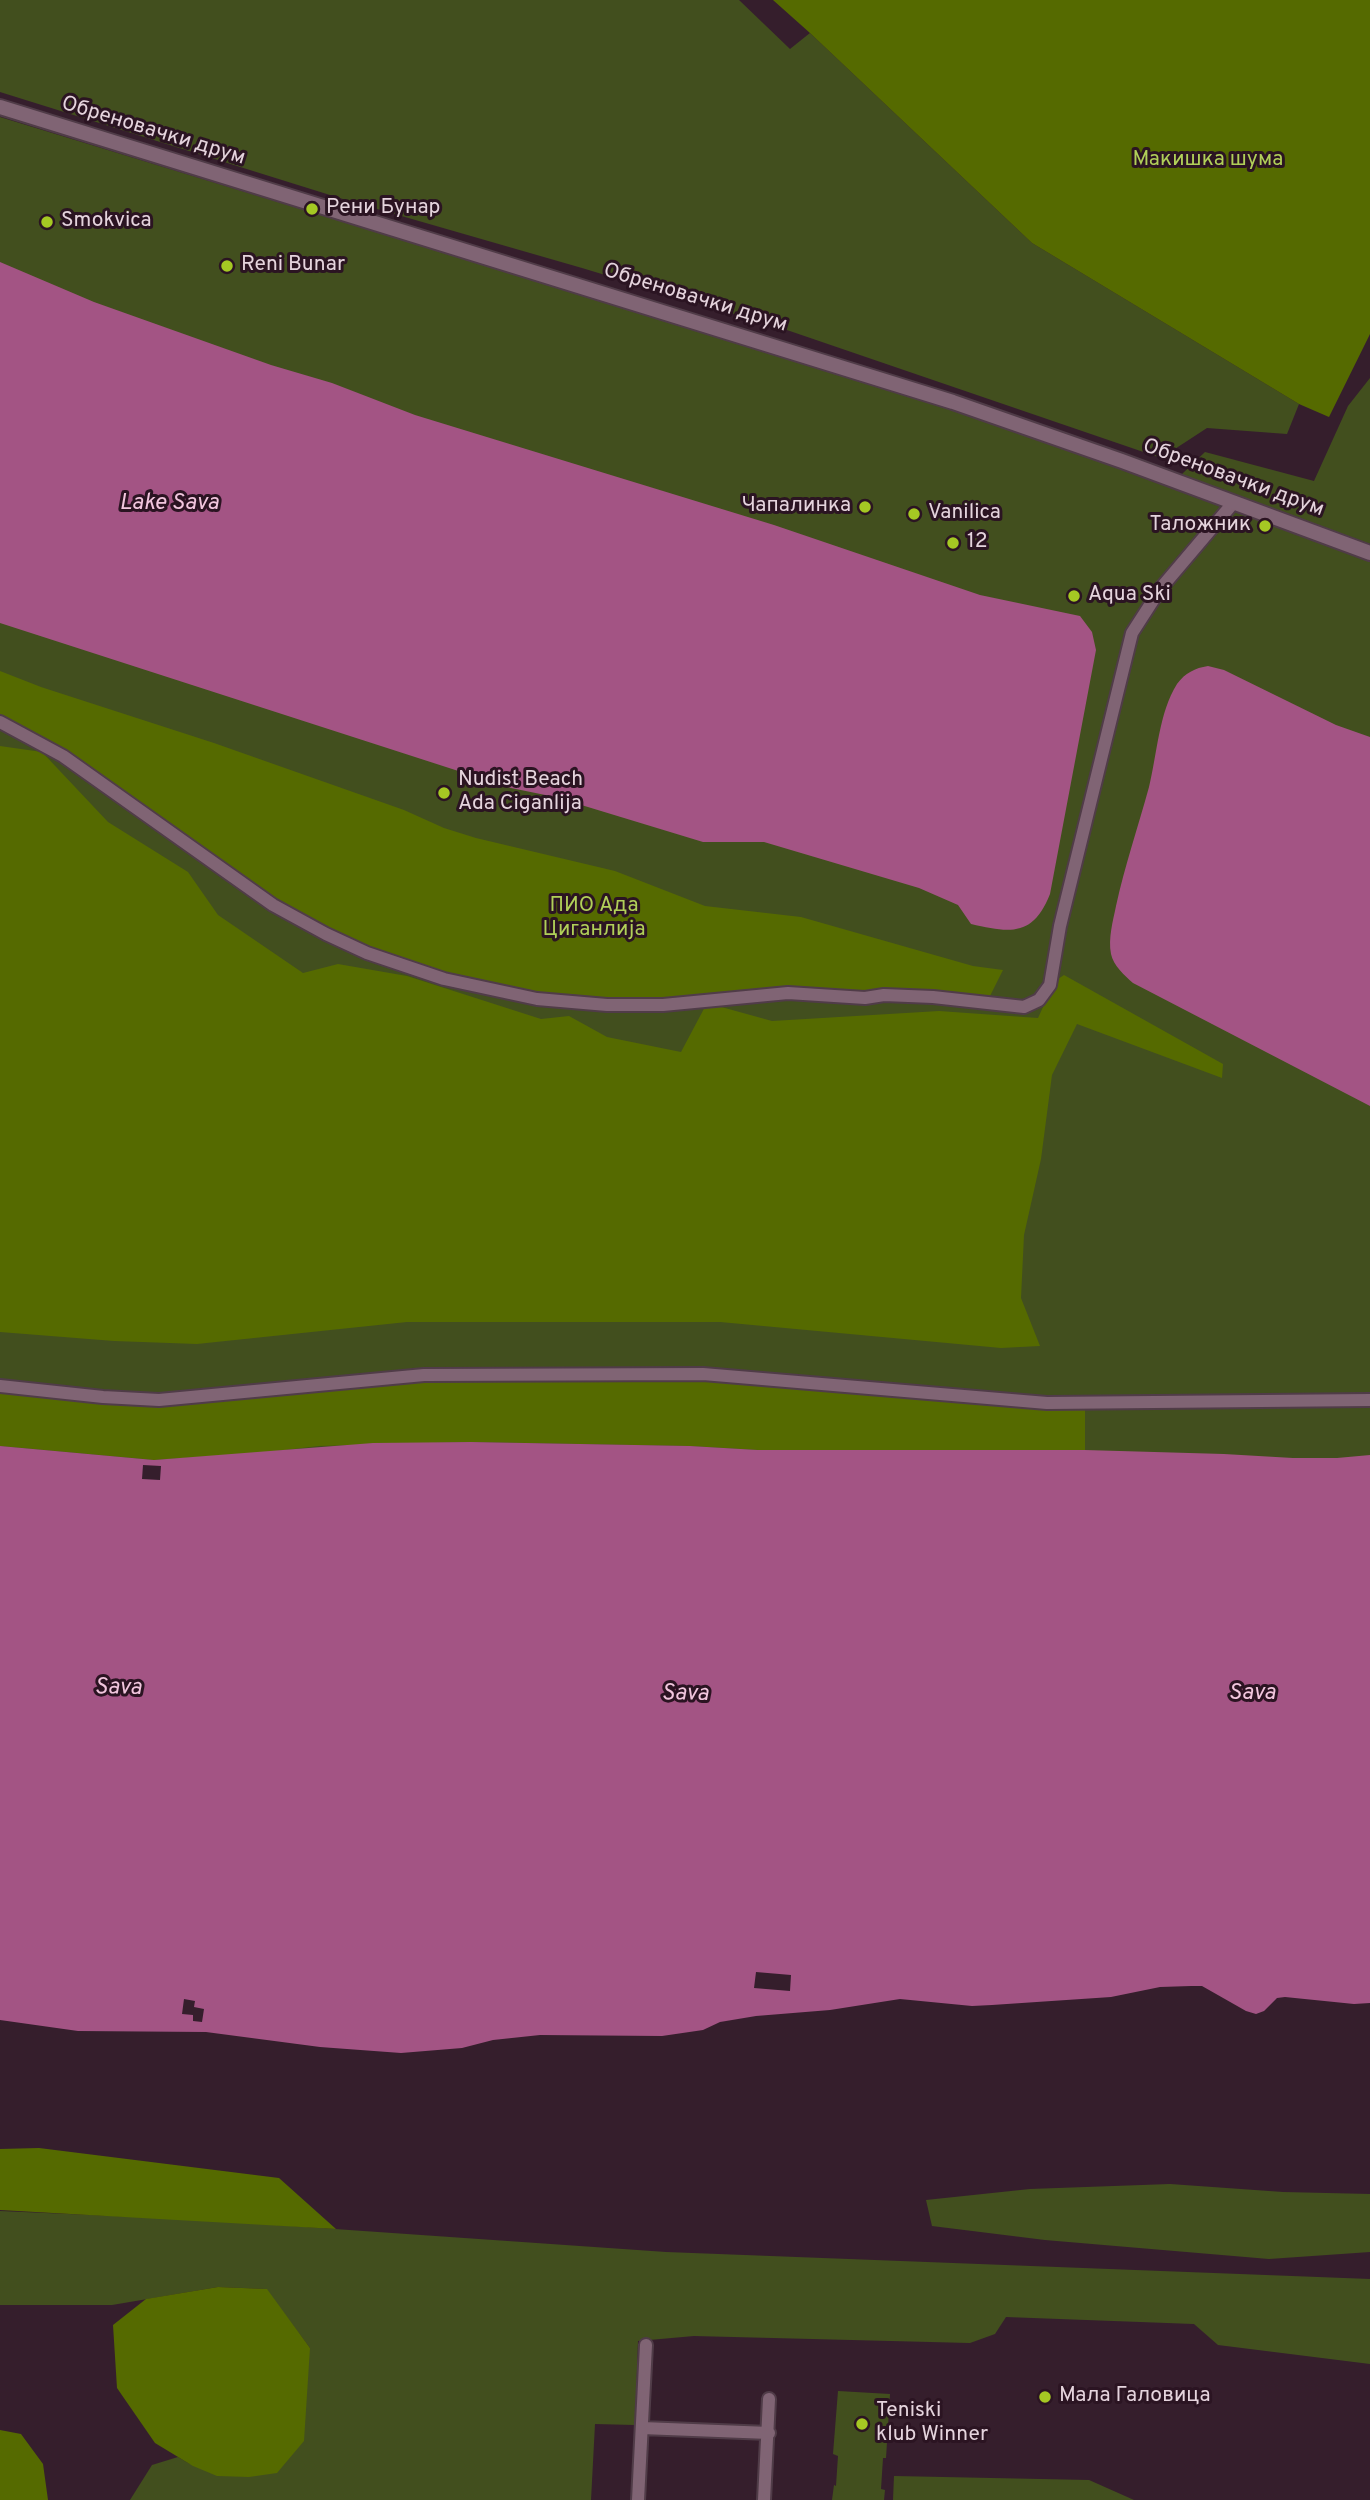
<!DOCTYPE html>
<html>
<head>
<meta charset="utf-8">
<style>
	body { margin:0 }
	canvas { display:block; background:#351e2c }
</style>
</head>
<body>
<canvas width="1370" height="2500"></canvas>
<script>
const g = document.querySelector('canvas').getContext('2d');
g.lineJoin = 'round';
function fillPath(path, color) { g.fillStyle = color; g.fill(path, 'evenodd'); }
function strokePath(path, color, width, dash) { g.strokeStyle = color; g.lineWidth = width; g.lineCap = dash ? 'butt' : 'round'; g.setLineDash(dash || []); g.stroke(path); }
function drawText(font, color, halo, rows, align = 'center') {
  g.font = font + ' Overpass,sans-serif'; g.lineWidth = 6; g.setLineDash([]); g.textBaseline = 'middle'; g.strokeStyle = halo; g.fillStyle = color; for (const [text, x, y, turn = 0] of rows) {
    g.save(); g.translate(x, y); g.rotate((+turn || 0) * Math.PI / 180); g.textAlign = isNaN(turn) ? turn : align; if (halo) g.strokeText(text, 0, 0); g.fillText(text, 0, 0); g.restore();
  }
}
const green = new Path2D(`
	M0,0H739L790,49L810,33L1032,243L1299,404L1287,434L1207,428L1161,458L784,329L582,268L346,200L0,92Z
	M0,117L971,414L1370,562V1503L0,1493Z
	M1370,378V544L1181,475L1205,452L1314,481L1348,406Z
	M1170,2184L1283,2192L1370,2194V2252L1269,2259L1045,2240L932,2226L926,2200L1030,2189Z
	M0,2211L205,2220L666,2252L1370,2279V2364L1218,2345L1194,2324L1006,2317L995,2334L970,2343L694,2336L638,2341L635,2425L595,2424L591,2500H130L152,2465L178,2457L190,2464L310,2348L266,2289L218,2287L112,2305H0Z
	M838,2391L890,2394L886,2458H883L881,2489L885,2490L884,2500H832L834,2485L836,2486L838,2456L833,2454Z
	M894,2476L1089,2480L1134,2500H893Z`);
const forest = new Path2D(`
	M773,0H1370V334L1329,417L1299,404L1032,243L810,33Z
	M0,671L41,687L214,743L404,810L444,828L476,838L615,871L705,906L801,917L973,966L1003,970L986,1004L817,994L622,1006L469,986L326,934L84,770L0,722Z
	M0,746L42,752L108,822L188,872L218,915L303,973L338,964L407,976L541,1019L569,1016L607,1037L681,1052L707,1003L772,1021L939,1011L1038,1018L1055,981L1064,975L1223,1064L1222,1078L1077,1024L1052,1075L1041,1159L1024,1235L1021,1298L1040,1346L1001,1348L720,1322H407L197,1344L114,1341L0,1332Z
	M722,1374L1085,1404V1450H758L690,1446L471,1442L319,1446L260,1453L154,1460L0,1446V1386L159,1400L424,1375Z
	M39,2148L279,2178L336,2229L0,2210V2149Z
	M218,2287L267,2289L310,2348L304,2441L277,2473L249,2477L217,2476L193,2466L155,2443L117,2388L113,2325L146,2299Z
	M0,2430L21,2434L43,2464L48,2500H0Z`);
const water = new Path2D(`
	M0,262L94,302L271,365L332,383L415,415L774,525L980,595L1080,616L1092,632L1096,650L1050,894C1033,937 1010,933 971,924L958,905L919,888L764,842H703L555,797L511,788L0,623Z
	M1208,666L1224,670L1336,725L1370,737V1106L1133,983C1125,976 1113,965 1111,954C1108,938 1113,921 1116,906C1125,865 1138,827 1149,787C1157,755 1159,712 1177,684C1185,673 1195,668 1208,666Z
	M471,1442L690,1446L758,1450H1085L1224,1454L1293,1458H1337L1370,1455V2003L1354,2004L1285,1997L1277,1998L1264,2011L1256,2014L1246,2011L1202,1986H1191L1160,1987L1111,1997L992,2005L972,2006L900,1999L830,2010L756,2016L720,2022L703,2030L662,2036L540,2035L493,2040L462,2048L401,2053L320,2047L206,2032L78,2031L0,2020V1446L154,1460L373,1443Z`);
const pier = new Path2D(`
	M143,1465L161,1466L160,1480L142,1479Z
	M756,1972L791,1975L790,1991L754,1988Z
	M184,1999L195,2001L194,2007L204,2009L202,2022L193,2021V2015L182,2014Z`);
const minor = new Path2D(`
	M0,722L63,756L273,905L326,934L367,953L444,979L537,999L607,1005H663L788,993L865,998L884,995L933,997L1024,1007L1039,1000L1050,985L1060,926L1132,633L1161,588L1234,502
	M0,1386L103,1397L159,1400L424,1375L703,1374L1047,1403L1370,1400
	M642,2428L769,2433
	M638,2500L646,2345
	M764,2500L769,2399`);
const tertiary = new Path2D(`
	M0,107L953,402L1122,461L1370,553`);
const markers = [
	[312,209,7,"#a5c823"],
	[47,222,7,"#a5c823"],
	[227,266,7,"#a5c823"],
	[865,507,7,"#a5c823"],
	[914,514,7,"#a5c823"],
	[1265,526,7,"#a5c823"],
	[953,543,7,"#a5c823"],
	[1074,596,7,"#a5c823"],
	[444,793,7,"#a5c823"],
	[1045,2397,7,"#a5c823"],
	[862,2424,7,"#a5c823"]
];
const streetNames = [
	["Обреновачки друм",153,132,17],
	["Обреновачки друм",695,299,17],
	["Обреновачки друм",1233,479,20]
];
const parkNames = [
	["Макишка шума",1208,161],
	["ПИО Ада",594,907],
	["Циганлија",594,931]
];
const poiNames = [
	["Рени Бунар",326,209],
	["Smokvica",61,222],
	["Reni Bunar",241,266],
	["Чапалинка",851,507,"right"],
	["Vanilica",928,514],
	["Таложник",1251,526,"right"],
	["12",967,543],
	["Aqua Ski",1088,596],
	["Nudist Beach",458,781],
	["Ada Ciganlija",458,805],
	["Мала Галовица",1059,2397],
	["Teniski",876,2412],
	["klub Winner",876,2436]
];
const waterNames = [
	["Lake Sava",169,504],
	["Sava",118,1689,1],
	["Sava",1252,1694],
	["Sava",685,1695,1]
];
fillPath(green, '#424f1e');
fillPath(forest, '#556a00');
fillPath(water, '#a35484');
fillPath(pier, '#351e2c');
strokePath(minor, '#503c48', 16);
strokePath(tertiary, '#503c48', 18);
strokePath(minor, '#806474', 12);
strokePath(tertiary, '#806474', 14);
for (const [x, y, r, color] of markers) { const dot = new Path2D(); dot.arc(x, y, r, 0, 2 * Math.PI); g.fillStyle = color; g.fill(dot); strokePath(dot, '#2b1422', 2.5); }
drawText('21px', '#e5d4dd', '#2b1422', streetNames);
drawText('21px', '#b1d059', '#2b1422', parkNames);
drawText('21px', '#e5d4dd', '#2b1422', poiNames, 'left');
drawText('italic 23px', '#f2c6de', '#2b1422', waterNames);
</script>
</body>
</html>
